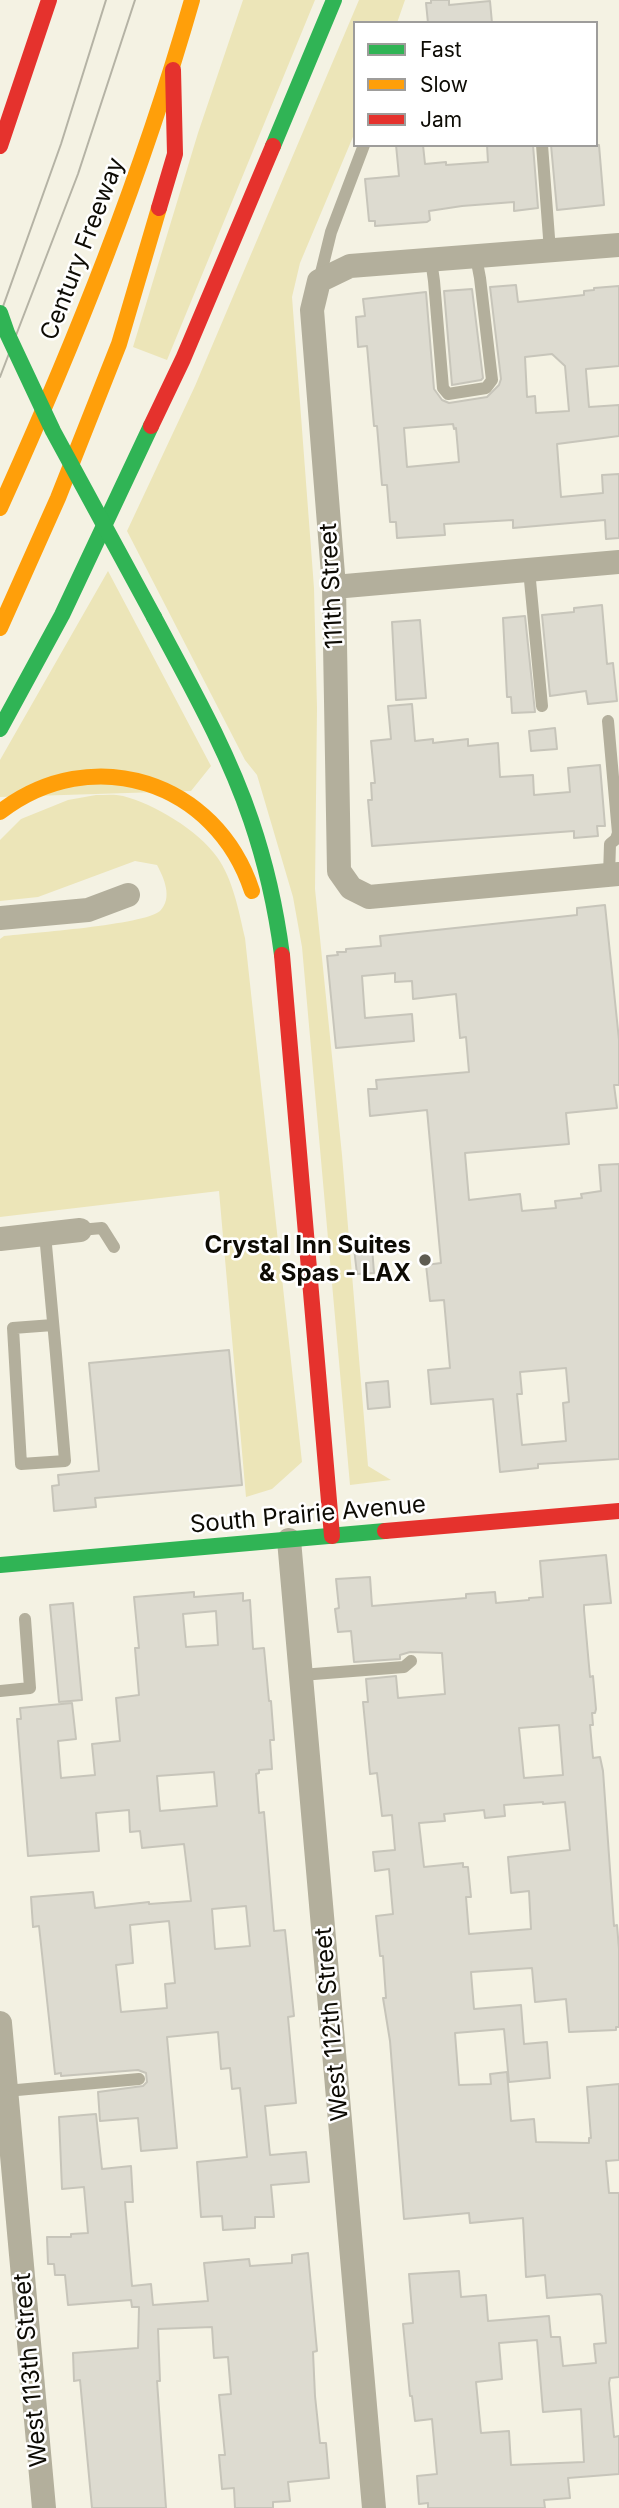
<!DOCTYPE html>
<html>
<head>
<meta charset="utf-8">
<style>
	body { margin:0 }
	#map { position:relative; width:619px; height:2508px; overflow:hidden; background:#f4f2e3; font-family:Inter,sans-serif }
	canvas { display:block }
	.legend { position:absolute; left:353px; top:21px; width:245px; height:126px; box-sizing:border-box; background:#fff; border:2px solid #9e9d9b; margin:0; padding:9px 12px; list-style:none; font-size:21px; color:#0d0b04 }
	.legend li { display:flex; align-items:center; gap:14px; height:35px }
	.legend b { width:35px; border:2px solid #9e9d9b }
</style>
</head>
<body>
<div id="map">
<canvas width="619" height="2508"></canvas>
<ul class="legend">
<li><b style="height:9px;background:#30b455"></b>Fast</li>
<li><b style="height:9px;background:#ff9f0a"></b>Slow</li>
<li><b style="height:9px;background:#e5322d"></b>Jam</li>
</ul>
</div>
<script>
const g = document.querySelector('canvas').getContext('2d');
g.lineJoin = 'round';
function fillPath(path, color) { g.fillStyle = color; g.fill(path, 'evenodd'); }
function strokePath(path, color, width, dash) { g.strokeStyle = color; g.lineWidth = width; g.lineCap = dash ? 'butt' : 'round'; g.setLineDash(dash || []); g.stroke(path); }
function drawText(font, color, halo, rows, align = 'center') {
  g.font = font + ' Inter,sans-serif'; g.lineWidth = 5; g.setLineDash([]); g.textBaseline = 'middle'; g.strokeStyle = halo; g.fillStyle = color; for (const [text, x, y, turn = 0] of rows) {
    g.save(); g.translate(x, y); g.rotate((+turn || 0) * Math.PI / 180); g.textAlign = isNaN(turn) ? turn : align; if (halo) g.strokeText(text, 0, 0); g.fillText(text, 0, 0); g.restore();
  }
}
const green = new Path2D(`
	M243,0H315L167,360L133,347L198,133Z
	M359,0H405L397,23H355V132L300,263L292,297L314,588L317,708L315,889L342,1155L368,1466L391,1480L350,1485L302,947L293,897L257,775L245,760L127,531L195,386Z
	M108,571L211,766L191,791L0,797V760Z
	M96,795C105,795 115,794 123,796C154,804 198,830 217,857C233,879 239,912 245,938L302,1462L272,1489L246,1497L219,1191L0,1217V939L4,936C30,933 144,925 160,911C173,898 164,878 157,865L135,861L38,897L0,901V840L21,819L68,800Z`);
const building = new Path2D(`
	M431,0H449V5L490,1L492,23H428L426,3H431Z
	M396,145H423L425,164L446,162V165L488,162L487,145H533L538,208L514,211V202L462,206L429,211L430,220L427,222L375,226V221H369L365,179L399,176Z
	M551,145H599L604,205L557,210Z
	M516,285L518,302L584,295V291L594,290V288L619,286V366L586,369V371L589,407L619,405V436L557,444L561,497L603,493L602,475L619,474V538L606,539L605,520L513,528V520L444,524L445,535L397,538L396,522H390L387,485H382L377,426H374L367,346L358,347L356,317L365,316L363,299L426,292L434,389L442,400L449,403L487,397L499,385L501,379L490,287ZM552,354L565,366L569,411L536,413L535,396L527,397L525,357ZM453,424L454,429L456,428L459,462L407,467L404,428Z
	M472,289L483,378L481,380L452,385L444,291Z
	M602,605L607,664L613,663L617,701L588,704L586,691L550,696L542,615L574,612V608Z
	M525,616L535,712L512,713L511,697H507L503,618Z
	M420,620L426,698L396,700L392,622Z
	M412,704L415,741L433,739V743L468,739V746L498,743L500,777L533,775L534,795L570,792L568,768L600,765L605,826H597L598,836L574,838V831L372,846L368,800H372L371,783H375L371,741L391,739L388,706Z
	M555,728L557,749L531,751L529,731Z
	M605,905L619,1040V1085H614L617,1108L566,1113L569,1144L465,1153L469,1200L520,1194L522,1211L556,1208L555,1201L582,1198L581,1194L601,1191L599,1165L619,1164V1459L538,1464V1468L500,1472L493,1399L431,1404L428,1370L450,1368L444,1300L430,1301L426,1265L441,1263L427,1110L370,1116L368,1089H377L376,1080L469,1072L466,1037L460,1038L456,994L413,999L412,981L395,982V973L362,976L365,1018L412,1014L414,1041L336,1048L327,956L338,955L337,952H346V949L381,946L380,936L577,915V908ZM566,1368L569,1402L563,1403L566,1441L522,1445L517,1394H522L520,1372Z
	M372,1247L374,1273L357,1274L354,1248Z
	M229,1350L242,1485L95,1498L96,1507L54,1511L52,1486L59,1485L58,1475L99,1471L89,1363Z
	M388,1381L390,1407L368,1409L366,1383Z
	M606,1555L611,1603L584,1605V1610L590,1677L593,1676L596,1709L595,1713H592L593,1725H590L593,1758L600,1757L603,1771L614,1926L617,1925L619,1949V2027H616V2030L569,2032L566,1999L535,2002L532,1968L471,1972L474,2009L521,2005L524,2044L547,2042L550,2078L509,2082L504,2029L455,2033L459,2085L491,2084L490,2074L507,2072L511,2121L534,2119L536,2142L589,2143V2138H591L587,2087L619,2084V2160L606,2161L609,2193H619V2377L610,2378L609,2383L614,2437L619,2436V2474L568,2478L570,2498L544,2500L545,2508H428V2503L419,2504L417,2476L437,2474L432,2419L415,2421L412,2396H410L403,2324L413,2323L409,2274L459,2271L461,2297L486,2295L488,2321L549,2316L551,2337H560L563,2366L596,2363L594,2344L606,2343L602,2296L600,2294L547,2298L545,2275L526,2277L523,2218L470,2223L469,2213L404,2219L390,2041L383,1998H386L383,1956H380L376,1916L393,1914L389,1869L375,1871L373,1852L395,1850L392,1815L382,1816L377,1773L370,1774L363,1702H368L366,1679L396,1676L398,1698L445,1694L442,1653L410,1652L400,1655V1659L354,1662L351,1631L338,1632L335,1609L339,1608L336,1579L370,1577L372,1606L466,1598V1594L495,1592L496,1603L529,1600V1598L543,1597L540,1561ZM559,1725L563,1775L524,1778L519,1728ZM543,1802V1804L565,1802L570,1850L508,1857L511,1893L529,1891L531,1929L469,1934L466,1897H471L468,1867H463V1863L424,1867L419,1823L445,1821L444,1814L484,1810L485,1818L505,1816L504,1805ZM537,2340L543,2412L581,2409L584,2462L511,2465L509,2431L481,2433L476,2382L502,2379L499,2343Z
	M194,1592V1597L243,1593V1601L250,1600L253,1649L264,1648L269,1701H271L274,1740H270L272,1769L259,1770V1773L256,1774L259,1813L264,1812L274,1931L285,1930L294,2016L288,2017L296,2103L265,2106L270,2155L306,2152L309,2182L271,2185L274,2217H255V2228L223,2230L222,2216L201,2217L197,2162L247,2157L240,2088L232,2089L230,2068L221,2069L218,2032L167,2037L177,2148L141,2151L138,2118L100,2121L98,2092L143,2086L147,2082L146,2073L138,2070L61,2076V2073L55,2074L39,1926L33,1927L31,1897L93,1892L95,1908L149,1902V1904L191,1901L184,1844L142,1848L140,1831L130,1832L129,1810L96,1813L99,1851L28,1856L17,1719H21L20,1708L72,1703L76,1739L58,1741L61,1778L95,1775L92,1744L120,1741L116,1698L139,1695L135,1648H139L134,1597ZM216,1611L218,1645L186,1647L183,1614ZM214,1772L217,1806L160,1811L157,1776ZM246,1906L250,1946L215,1949L212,1909ZM169,1921L175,1983L165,1984L167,2008L121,2012L116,1965L133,1963L130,1925Z
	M73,1603L82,1700L59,1702L50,1605Z
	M96,2114L102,2169L131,2166L133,2202H125L132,2286L151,2284L153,2305L208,2301L204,2263L249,2259L250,2266L292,2263V2255L308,2253L317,2351L313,2352L315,2396L320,2443H326L329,2478L288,2482L290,2501L273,2502V2508H235L234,2488L222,2489L219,2455H225L219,2395L231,2394L228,2357L214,2358L212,2327L158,2329L160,2381H157L166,2508H92L80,2380L74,2381L73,2353L138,2348L139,2307H132L131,2300L68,2305L65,2275H55L54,2264H48L47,2237H71V2234L88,2233L84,2187L62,2189L59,2117Z`);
const lane = new Path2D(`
	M542,145L550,251
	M431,260L434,281L443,388L448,394L486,388L492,380L480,278L476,257
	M319,281L331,232L364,145
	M529,570L542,706
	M608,721L618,833L616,839L610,844L609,876
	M80,1230L102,1228L114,1247
	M45,1234C52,1310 59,1385 65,1461L21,1464L13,1328L53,1325
	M301,1675L404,1667L411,1661
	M0,1691L30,1688L25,1619
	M6,2091L139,2079`);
const street = new Path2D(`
	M619,245L350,266L319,281L312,310L334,587L339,871L351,888L369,897L619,874
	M334,587L619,562
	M0,918L88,910L128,895
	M0,1239L80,1230
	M289,1540L374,2508
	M0,2023L44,2508`);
const fast = new Path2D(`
	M273,146L334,0
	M154,617C189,683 227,749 251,820C266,864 276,909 282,955
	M0,729L62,615L151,426
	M0,1565L385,1531`);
const slow = new Path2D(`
	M0,508C75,342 142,175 192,0
	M0,628L58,498L119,344L159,208
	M0,812C92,741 216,781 252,891`);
const jam = new Path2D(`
	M0,146L49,0
	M159,208L175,154L173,70
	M151,426L183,359L273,146
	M282,955L332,1536
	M385,1531L619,1511`);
const tram = new Path2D(`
	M0,315L61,144L106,0
	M0,377L78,174L135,0`);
const fastBridge = new Path2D(`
	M0,313L7,333L53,431L154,617`);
const markers = [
	[425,1260,7,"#5e5c52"]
];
const streetNames = [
	["Century Freeway",83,249,-69],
	["111th Street",332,586,-93],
	["South Prairie Avenue",308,1515,-5],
	["West 112th Street",332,2024,-95],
	["West 113th Street",31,2370,-95]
];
const poiNames = [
	["Crystal Inn Suites",411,1246],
	["& Spas - LAX",411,1274]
];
fillPath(green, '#ece5b8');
fillPath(building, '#dddbd0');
strokePath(building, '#c7c5ba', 2);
strokePath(lane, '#b3af9c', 12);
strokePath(street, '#b3af9c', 24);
strokePath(fast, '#30b455', 16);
strokePath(slow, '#ff9f0a', 16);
strokePath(jam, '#e5322d', 16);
strokePath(tram, '#b5b3a5', 2);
strokePath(fastBridge, '#30b455', 16);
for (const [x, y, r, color] of markers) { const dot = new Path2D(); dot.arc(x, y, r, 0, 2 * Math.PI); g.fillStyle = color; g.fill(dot); strokePath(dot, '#fff', 2.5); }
drawText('24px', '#0d0b04', '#fff', streetNames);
drawText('bold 24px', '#0d0b04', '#fff', poiNames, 'right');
</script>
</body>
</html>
